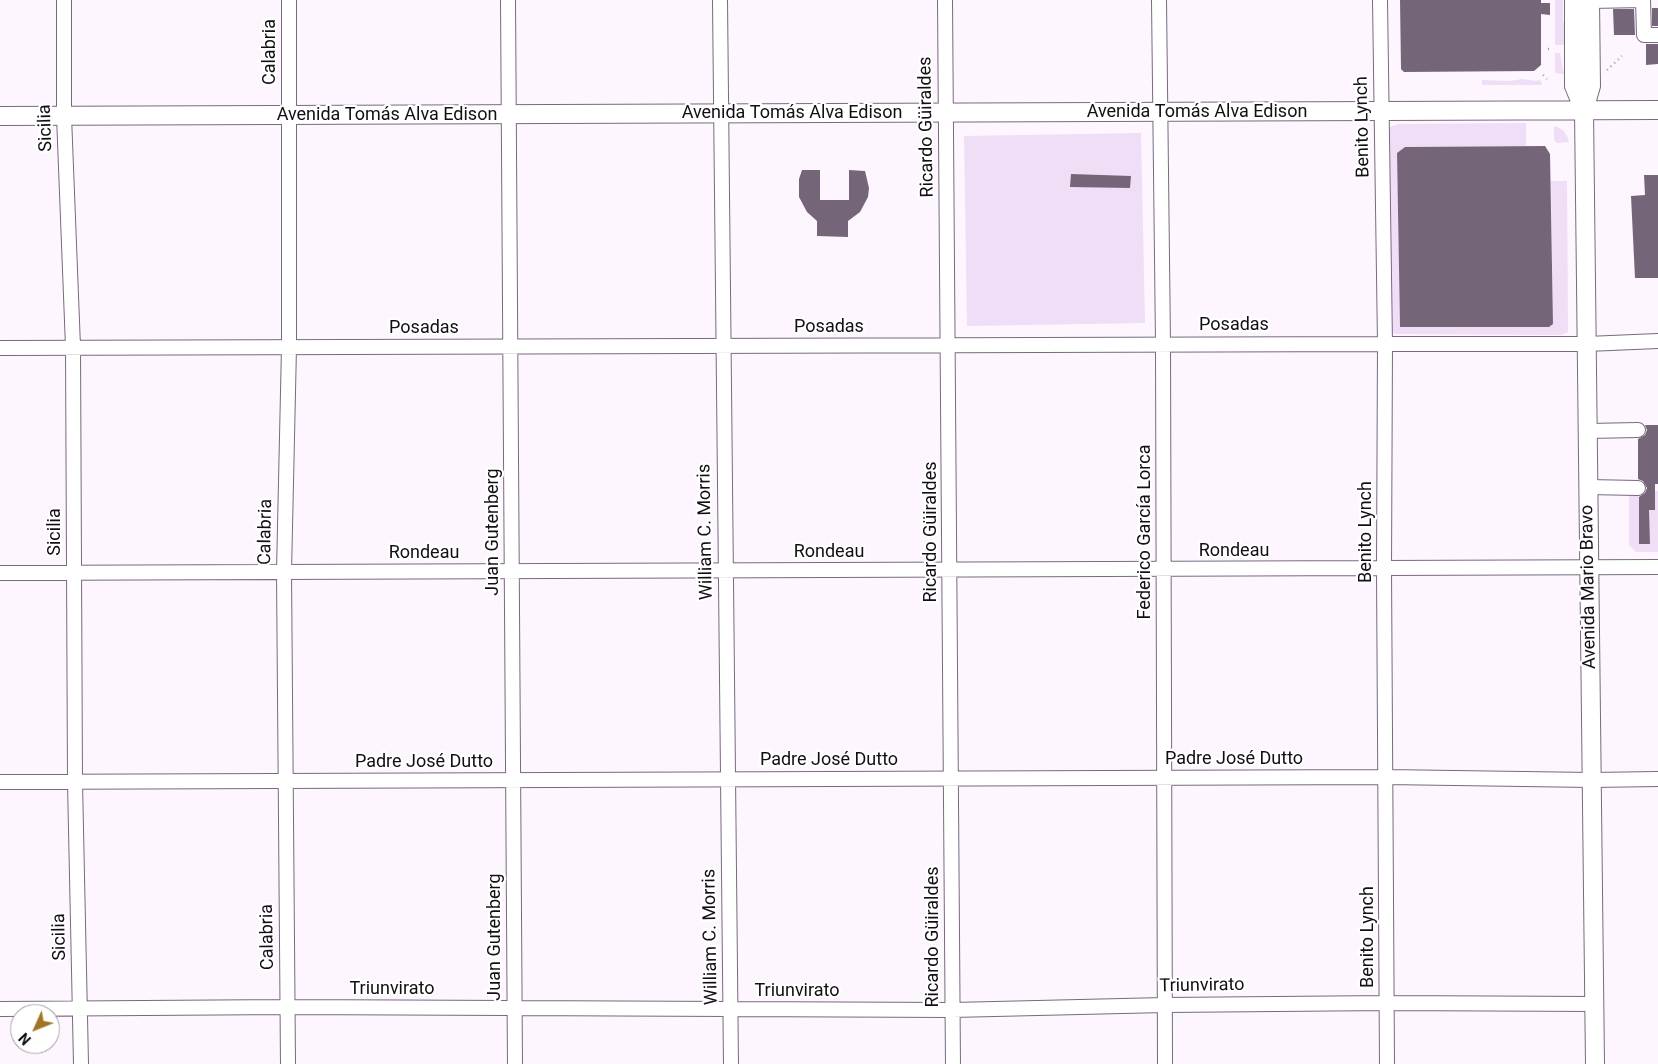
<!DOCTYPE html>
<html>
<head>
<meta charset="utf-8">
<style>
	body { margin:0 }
	#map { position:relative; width:1658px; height:1064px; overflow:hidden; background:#fdf6ff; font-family:Roboto,sans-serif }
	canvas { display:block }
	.north { position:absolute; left:10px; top:1004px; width:50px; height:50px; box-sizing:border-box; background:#fff; border:1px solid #a19ea1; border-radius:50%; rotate:226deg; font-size:14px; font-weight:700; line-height:20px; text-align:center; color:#130d15 }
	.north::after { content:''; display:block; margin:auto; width:18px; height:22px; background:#a07625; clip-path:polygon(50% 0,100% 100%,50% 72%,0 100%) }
</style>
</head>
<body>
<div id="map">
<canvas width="1658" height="1064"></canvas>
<div class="north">N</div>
</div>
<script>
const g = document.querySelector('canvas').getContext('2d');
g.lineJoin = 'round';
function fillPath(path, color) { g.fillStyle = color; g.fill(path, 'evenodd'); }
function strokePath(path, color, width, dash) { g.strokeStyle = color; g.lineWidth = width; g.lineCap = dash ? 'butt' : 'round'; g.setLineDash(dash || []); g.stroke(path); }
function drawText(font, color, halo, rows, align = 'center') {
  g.font = font + ' Roboto,sans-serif'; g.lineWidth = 4.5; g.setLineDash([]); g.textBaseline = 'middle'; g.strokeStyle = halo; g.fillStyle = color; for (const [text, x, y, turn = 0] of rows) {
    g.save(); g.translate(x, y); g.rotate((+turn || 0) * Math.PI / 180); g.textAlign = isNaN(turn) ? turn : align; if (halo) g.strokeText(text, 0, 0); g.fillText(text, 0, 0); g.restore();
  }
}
const green = new Path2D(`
	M1555,0H1563V22H1566L1565,45H1555Z
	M1555,53H1560L1564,74L1555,73Z
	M1522,79L1538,81L1539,79L1542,83L1541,85H1482V80L1510,81Z
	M1526,123V146L1405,147L1397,153L1400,327H1549L1553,324L1551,181H1567L1568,332L1562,335L1394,334L1390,330L1387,130L1392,126L1398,124Z
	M1554,126C1563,128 1567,134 1569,142L1557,143L1554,140Z
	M1141,133L1145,323L967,326L964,136Z
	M1629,491H1658V552H1636L1629,545Z`);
const building = new Path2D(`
	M1400,0H1541V3H1550V15L1541,14V65L1534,71L1404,72L1401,69Z
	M1652,8H1658V26H1652Z
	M1613,9H1634L1635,35H1614Z
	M1646,44H1658V64L1646,65Z
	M1545,146L1550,154L1553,324L1549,327H1400L1397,153L1405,147Z
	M802,170H820V200H849V170L865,171L869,188L868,197L860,212L848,221V237L817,236V221L807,212L799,197V179Z
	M1071,174L1131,176L1130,188L1070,187Z
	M1644,175H1658V278H1635L1631,196L1645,195Z
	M1645,425H1658V484H1655V510H1649L1650,544H1639V497L1645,493L1647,488L1643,481L1638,479V439L1645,435L1647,430Z`);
const path = new Path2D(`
	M1548,49H1551
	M1607,70L1622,56
	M1543,75L1547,79`);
const minor = new Path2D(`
	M64,0V116L73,347L75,782L81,1064
	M508,0L515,1064
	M720,0L731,1064
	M945,0L953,1064
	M1159,0L1163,344L1165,1064
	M1380,0L1385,344L1384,569L1387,1064
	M1590,1L1643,0L1644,35H1658
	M0,348L1385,344H1587L1658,341
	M1588,431L1638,430
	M1588,487L1638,488
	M0,573L1658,567
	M0,782L1386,777L1592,780L1658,779
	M0,1009L288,1007L952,1010L1165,1005L1387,1003L1594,1004
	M288,1064L284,572L289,347V0`);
const major = new Path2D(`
	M1574,0V86L1584,110
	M1590,0L1591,86L1584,110L1595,1064
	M0,116L1658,110`);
const streetNames = [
	["Calabria",270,52,-90],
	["Avenida Tomás Alva Edison",1197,112],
	["Avenida Tomás Alva Edison",792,113],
	["Avenida Tomás Alva Edison",387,115],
	["Ricardo Güiraldes",927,127,-91],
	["Benito Lynch",1363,127,-91],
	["Sicilia",46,128,-92],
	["Posadas",1234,325],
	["Posadas",829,327],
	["Posadas",424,328],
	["Sicilia",55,532,-90],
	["Calabria",266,532,-89],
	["Juan Gutenberg",493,532,-90],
	["William C. Morris",706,532,-91],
	["Ricardo Güiraldes",931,532,-90],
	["Federico García Lorca",1145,532,-90],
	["Benito Lynch",1366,532,-90],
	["Rondeau",1234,551],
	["Rondeau",829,552],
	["Rondeau",424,553],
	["Avenida Mario Bravo",1589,587,-91],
	["Padre José Dutto",1234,759],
	["Padre José Dutto",829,760],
	["Padre José Dutto",424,762],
	["Sicilia",60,937,-91],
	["Calabria",268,937,-91],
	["Juan Gutenberg",495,937,-90],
	["William C. Morris",711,937,-91],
	["Ricardo Güiraldes",933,937,-90],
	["Benito Lynch",1368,937,-90],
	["Triunvirato",1202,986,-1],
	["Triunvirato",392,989],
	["Triunvirato",797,991]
];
fillPath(green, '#f0ddf6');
fillPath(building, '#756579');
strokePath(minor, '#79697d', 16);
strokePath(major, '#79697d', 20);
strokePath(path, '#a29ba4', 2.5, [1, 4]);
strokePath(minor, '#fff', 14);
strokePath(major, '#fff', 18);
drawText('18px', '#130d15', '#fff', streetNames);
</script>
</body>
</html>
